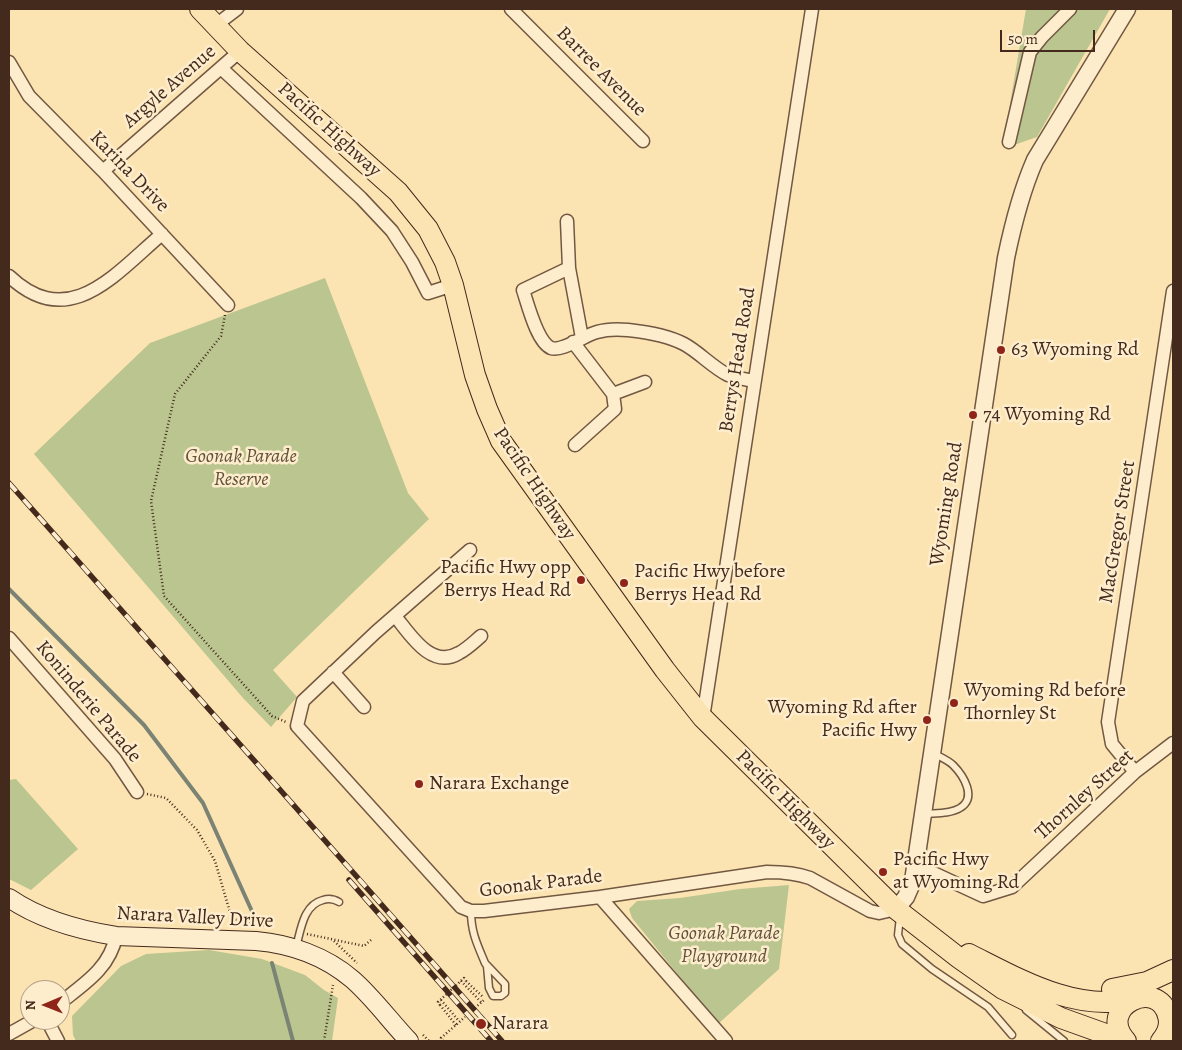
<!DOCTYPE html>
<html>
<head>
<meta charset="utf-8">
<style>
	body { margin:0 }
	#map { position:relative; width:1182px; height:1050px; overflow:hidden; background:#fce4b2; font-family:Alegreya,serif }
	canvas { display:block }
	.frame { position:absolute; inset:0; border:10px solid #442a1d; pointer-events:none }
	.north { position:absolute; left:20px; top:980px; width:50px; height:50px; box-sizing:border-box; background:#fdedcd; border:1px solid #b39f87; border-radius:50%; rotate:269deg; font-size:14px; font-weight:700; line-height:20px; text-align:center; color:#442a1d }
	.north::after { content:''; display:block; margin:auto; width:18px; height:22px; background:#8f2418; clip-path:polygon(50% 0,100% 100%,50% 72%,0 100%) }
	.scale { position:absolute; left:1000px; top:30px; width:95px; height:22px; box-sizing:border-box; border:2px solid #442a1d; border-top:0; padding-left:6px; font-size:15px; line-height:18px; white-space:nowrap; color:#442a1d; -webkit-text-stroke:4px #fdedcd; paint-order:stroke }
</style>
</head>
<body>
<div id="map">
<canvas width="1182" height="1050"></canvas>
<div class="frame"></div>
<div class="north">N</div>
<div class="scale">50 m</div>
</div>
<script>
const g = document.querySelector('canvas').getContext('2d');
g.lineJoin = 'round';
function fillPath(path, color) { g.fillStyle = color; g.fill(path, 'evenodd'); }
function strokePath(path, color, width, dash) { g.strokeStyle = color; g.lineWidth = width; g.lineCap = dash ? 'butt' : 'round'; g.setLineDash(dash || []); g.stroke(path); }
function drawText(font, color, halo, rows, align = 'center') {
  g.font = font + ' Alegreya,serif'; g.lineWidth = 5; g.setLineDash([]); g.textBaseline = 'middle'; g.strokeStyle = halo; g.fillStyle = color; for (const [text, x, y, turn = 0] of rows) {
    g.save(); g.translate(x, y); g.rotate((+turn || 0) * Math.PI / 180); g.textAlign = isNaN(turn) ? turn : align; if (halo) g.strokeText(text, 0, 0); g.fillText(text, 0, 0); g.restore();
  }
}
const green = new Path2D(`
	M1026,9H1110L1037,137L1014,145L1007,122Z
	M325,278L408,493L429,519L273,670L297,697L271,727L243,698L34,454L150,343Z
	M16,779L78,849L31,890L9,879V780Z
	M789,885L779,969L718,1024L632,918L629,909L637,901L680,898L740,889Z
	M209,950L262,959L305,975L324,990L338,998L332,1041H76L73,1035L72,1016L121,966L146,954Z`);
const stream = new Path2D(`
	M9,589L144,725L203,803L255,918
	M272,963L293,1041`);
const path = new Path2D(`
	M225,315L221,336L175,394L151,501L164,596L272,716L286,722
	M147,794L166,798L197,830L215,861L234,926
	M232,919L268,926
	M307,934L364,946L371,940
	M334,941L357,963
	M461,981L481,1002
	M466,981L483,997
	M441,1000L459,1021
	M440,1005L456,1025
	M475,1008L485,999
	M423,1035L429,1041
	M324,1041L333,985
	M443,1041L441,1038L465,1017`);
const service = new Path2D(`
	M925,814C936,813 950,814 960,808C977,798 964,776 953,765C948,760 940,757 933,753
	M471,911C471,932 477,944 485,963L487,966L489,988L493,996H501L505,993V984L485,963
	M900,917L898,935L902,944L932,969L988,1007L1012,1035
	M296,947C301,930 303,905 323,900C329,898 334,899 339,902
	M1026,1010L1064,1041`);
const minor = new Path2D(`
	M511,9L643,141
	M216,25L237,9
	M9,62L29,96L103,171L228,305
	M221,68L361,198L392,231L412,262L428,293L453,285
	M1009,142L1030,52L1042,37L1070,9
	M103,171L240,51
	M567,221L569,268L582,338
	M569,268L523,290C528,305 537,342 551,348C562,352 585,335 597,332C607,329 618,329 628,330C646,332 667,335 684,344C699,352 712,367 728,375C736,378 745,379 754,381
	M9,276C69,333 115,274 162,234
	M573,342L613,394
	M575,445L615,409L613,394L645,382
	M470,550L376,632L303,701L297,726L461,907L471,911H484L600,897L767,872C782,872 796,873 810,878L870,911L879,913L896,909
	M395,616C410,634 431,670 459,653C467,649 474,642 481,636
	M9,638L115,759L137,792
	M333,672L364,707
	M703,718L812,9
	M1135,772L1112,744L1108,722L1173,291
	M916,865L983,896L1012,887L1135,772L1173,743
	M600,897L726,1041
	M60,1003C84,984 110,968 116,936
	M47,1020L58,1041
	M9,1034L34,1020`);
const tertiary = new Path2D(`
	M896,909L906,897L913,881L1006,258C1013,224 1021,192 1035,160L1127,9`);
const secondary = new Path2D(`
	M9,898C41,920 78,930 116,936L256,941C290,944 325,956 352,979C371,995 391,1022 409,1041`);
const primary = new Path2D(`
	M200,9L240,51L398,192L428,229L445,262L453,285L475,375L487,409L501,441L665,670L703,718L896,909L959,958L1003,989L1061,1018L1125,1041
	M969,954C1019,979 1078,1014 1135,998
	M1112,989L1147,982L1173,970
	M1126,1041C1095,1007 1158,976 1168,1016C1171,1026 1167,1034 1161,1041`);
const rail = new Path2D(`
	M9,483L502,1041
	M349,880L491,1041`);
const pathBridge = new Path2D(`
	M440,1005L438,1002L464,978L466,981`);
const markers = [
	[1001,350,5,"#8f2418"],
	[973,415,5,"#8f2418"],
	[581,580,5,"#8f2418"],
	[624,583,5,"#8f2418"],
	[954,703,5,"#8f2418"],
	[927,720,5,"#8f2418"],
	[419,784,5,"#8f2418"],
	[883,872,5,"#8f2418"],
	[481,1024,6,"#8f2418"]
];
const streetNames = [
	["Barree Avenue",601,72,45],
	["Argyle Avenue",170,87,-41],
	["Pacific Highway",329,130,42],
	["Karina Drive",129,172,46],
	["Berrys Head Road",738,360,-81],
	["Pacific Highway",534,484,56],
	["Wyoming Road",947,504,-81],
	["MacGregor Street",1118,532,-81],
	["Koninderie Parade",88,702,50],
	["Thornley Street",1085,795,-42],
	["Pacific Highway",785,800,45],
	["Goonak Parade",541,884,-7],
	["Narara Valley Drive",195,918,3]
];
const poiNames = [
	["63 Wyoming Rd",1011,350],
	["74 Wyoming Rd",983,415],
	["Pacific Hwy opp",571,568,"right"],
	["Berrys Head Rd",571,591,"right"],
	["Pacific Hwy before",634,572],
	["Berrys Head Rd",634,595],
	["Wyoming Rd before",964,691],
	["Thornley St",964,714],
	["Wyoming Rd after",917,708,"right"],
	["Pacific Hwy",917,731,"right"],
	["Narara Exchange",429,784],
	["Pacific Hwy",893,860],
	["at Wyoming Rd",893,883],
	["Narara",492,1024]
];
const parkNames = [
	["Goonak Parade",241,457],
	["Reserve",241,480],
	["Goonak Parade",724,934],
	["Playground",724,957]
];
fillPath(green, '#bac590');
strokePath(stream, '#7b8374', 4);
strokePath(service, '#725842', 9);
strokePath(minor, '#725842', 15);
strokePath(tertiary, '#725842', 19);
strokePath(secondary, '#442a1d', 20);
strokePath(primary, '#442a1d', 22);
strokePath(path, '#442a1d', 2.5, [1, 2.5]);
strokePath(service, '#fdedcd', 6);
strokePath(minor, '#fdedcd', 12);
strokePath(tertiary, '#fdedcd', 16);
strokePath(secondary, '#fdedcd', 18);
strokePath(primary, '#fce4b2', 20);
strokePath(rail, '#442a1d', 5.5);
strokePath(rail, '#fdedcd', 4, [11]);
strokePath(pathBridge, '#442a1d', 2.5, [1, 2.5]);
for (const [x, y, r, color] of markers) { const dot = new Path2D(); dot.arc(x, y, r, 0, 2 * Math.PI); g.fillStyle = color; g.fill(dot); strokePath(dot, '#fdedcd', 2); }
drawText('20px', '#442a1d', '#fdedcd', streetNames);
drawText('20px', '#442a1d', '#fdedcd', poiNames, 'left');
drawText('italic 20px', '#62513a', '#fdedcd', parkNames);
</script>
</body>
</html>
